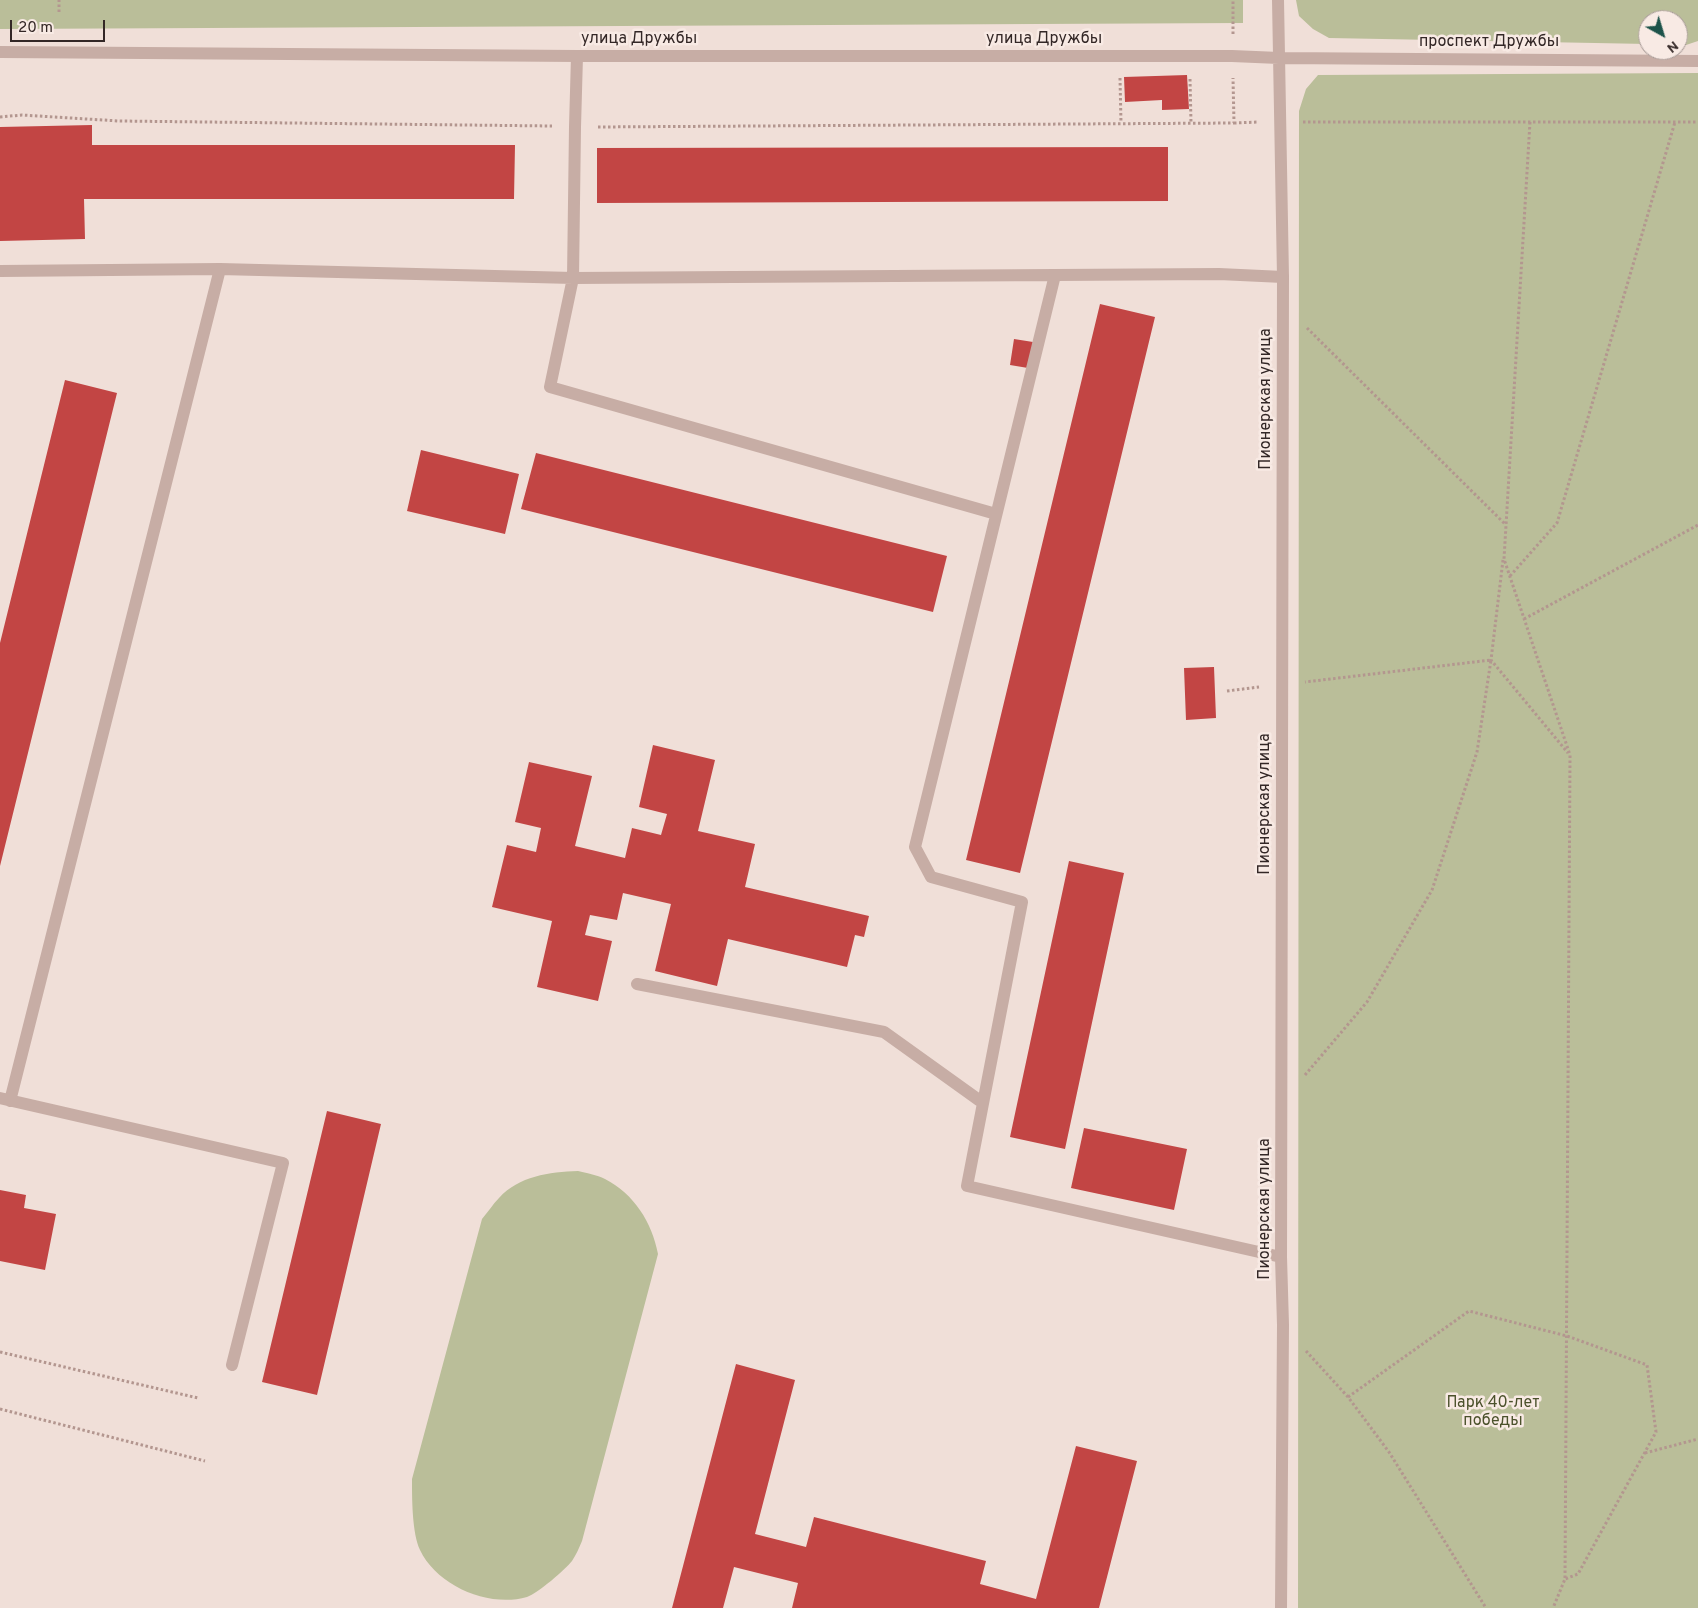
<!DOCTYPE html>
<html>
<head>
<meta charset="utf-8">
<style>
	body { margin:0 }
	#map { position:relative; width:1698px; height:1608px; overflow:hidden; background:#f0dfd8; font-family:Overpass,sans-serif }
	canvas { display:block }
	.north { position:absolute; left:1638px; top:10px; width:50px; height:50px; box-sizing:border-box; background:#f8eae4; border:1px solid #a99c98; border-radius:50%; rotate:141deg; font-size:14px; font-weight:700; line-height:20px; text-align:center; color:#332726 }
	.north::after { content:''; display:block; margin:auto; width:18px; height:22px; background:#1d534a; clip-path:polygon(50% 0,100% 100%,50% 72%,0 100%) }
	.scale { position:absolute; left:10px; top:20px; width:95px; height:22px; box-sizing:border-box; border:2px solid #332726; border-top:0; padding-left:6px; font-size:15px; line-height:18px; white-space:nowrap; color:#332726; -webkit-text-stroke:4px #f8eae4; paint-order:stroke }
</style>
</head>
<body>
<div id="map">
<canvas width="1698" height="1608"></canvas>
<div class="north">N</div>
<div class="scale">20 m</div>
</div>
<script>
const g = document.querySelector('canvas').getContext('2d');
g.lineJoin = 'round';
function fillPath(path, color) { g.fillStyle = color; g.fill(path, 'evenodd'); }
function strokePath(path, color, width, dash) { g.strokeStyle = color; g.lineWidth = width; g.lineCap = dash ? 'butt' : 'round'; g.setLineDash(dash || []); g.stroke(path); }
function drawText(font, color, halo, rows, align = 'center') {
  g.font = font + ' Overpass,sans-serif'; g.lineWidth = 5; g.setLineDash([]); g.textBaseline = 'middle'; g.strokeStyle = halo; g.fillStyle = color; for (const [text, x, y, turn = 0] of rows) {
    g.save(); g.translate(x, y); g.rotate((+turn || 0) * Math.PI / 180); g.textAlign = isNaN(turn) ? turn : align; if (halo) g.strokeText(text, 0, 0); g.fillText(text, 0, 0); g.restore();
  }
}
const green = new Path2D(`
	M0,0H1243V23L0,29Z
	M1296,0H1698V41L1686,45H1678V20H1648V44L1329,38L1313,29L1299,16Z
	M1698,73V1608H1298L1299,111L1306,89L1318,75Z
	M578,1171C586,1173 597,1175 605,1179C634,1194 652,1222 658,1254L582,1541C579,1548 576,1555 572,1561C565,1570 538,1593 527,1597C489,1608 437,1586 420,1550C412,1533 412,1498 412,1479L482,1219C488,1212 493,1204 499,1198C519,1176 549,1172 578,1171Z`);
const building = new Path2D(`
	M1187,75L1189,109L1162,110V100L1125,102L1124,77Z
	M92,125V145H515L514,199H84L85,239L0,241V127Z
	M1168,147V201L597,203V148Z
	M1100,304L1155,317L1020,873L966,860Z
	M1014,339L1033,342L1028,368L1010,365Z
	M65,380L117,393L0,866V643Z
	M421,450L519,474L505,534L407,511Z
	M536,453L947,556L933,612L521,509Z
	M1214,667L1216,718L1186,720L1184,668Z
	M653,745L715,760L698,831L755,844L745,887L869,916L864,937L855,935L847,967L728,939L717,986L655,971L671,904L623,893L617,920L590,915L585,935L612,941L598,1001L537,987L552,921L492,907L507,845L536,852L541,828L515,822L529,762L592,776L575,846L625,858L632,828L661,835L667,814L639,807Z
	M1069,861L1124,873L1065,1149L1010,1137Z
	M327,1111L381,1124L317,1395L262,1382Z
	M1084,1128L1187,1149L1174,1210L1071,1188Z
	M0,1190L26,1195L24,1208L56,1214L45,1270L0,1261Z
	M736,1364L795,1380L755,1534L806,1547L814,1517L986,1561L980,1584L1036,1599L1076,1446L1137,1461L1099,1608H792L798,1583L734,1567L723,1608H672Z`);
const path = new Path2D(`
	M59,12V0
	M1233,34V0
	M1120,78L1121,123
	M1190,79L1191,123
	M0,117L22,115L119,121L552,126
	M1303,122H1698
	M1530,122L1504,559L1570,755L1565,1579L1553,1608
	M1234,123L1259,122
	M598,127L1234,123L1233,78
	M1307,328L1505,524
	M1503,560L1491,660L1568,753
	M1510,576L1557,523L1675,122
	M1524,619L1698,525
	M1227,691L1259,687
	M1305,1075L1367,1002L1432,890L1477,752L1491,660L1305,682
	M1306,1351L1348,1397L1389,1452L1486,1608
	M0,1352L198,1398
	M1348,1397L1469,1311L1567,1336L1647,1365L1656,1432L1578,1574L1565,1579
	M0,1409L205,1461
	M1645,1453L1698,1439`);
const lane = new Path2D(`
	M577,56L575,127L573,278L550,387L996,514
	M0,271L220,269L573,278L1055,275L915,847L931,877L1022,902L967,1186L1281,1257
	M1055,275L1219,274L1283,277
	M637,984L884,1032L983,1103
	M0,1098L283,1163L232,1365
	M10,1101L220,269`);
const street = new Path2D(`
	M1278,0L1283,277L1281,1257L1283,1325L1281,1608
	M0,52L577,56H1232L1279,58L1698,61`);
const streetNames = [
	["улица Дружбы",639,40],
	["улица Дружбы",1044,40],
	["проспект Дружбы",1489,43],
	["Пионерская улица",1267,399,-90],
	["Пионерская улица",1266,804,-90],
	["Пионерская улица",1266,1209,-90]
];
const parkNames = [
	["Парк 40-лет",1493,1404],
	["победы",1493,1422]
];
fillPath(green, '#babe99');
fillPath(building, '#c24544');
strokePath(path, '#b3968f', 3, [2.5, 2.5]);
strokePath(lane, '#c7ada5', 12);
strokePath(street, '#c7ada5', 12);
drawText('16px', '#332726', '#f8eae4', streetNames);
drawText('16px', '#4b512b', '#f8eae4', parkNames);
</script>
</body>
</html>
